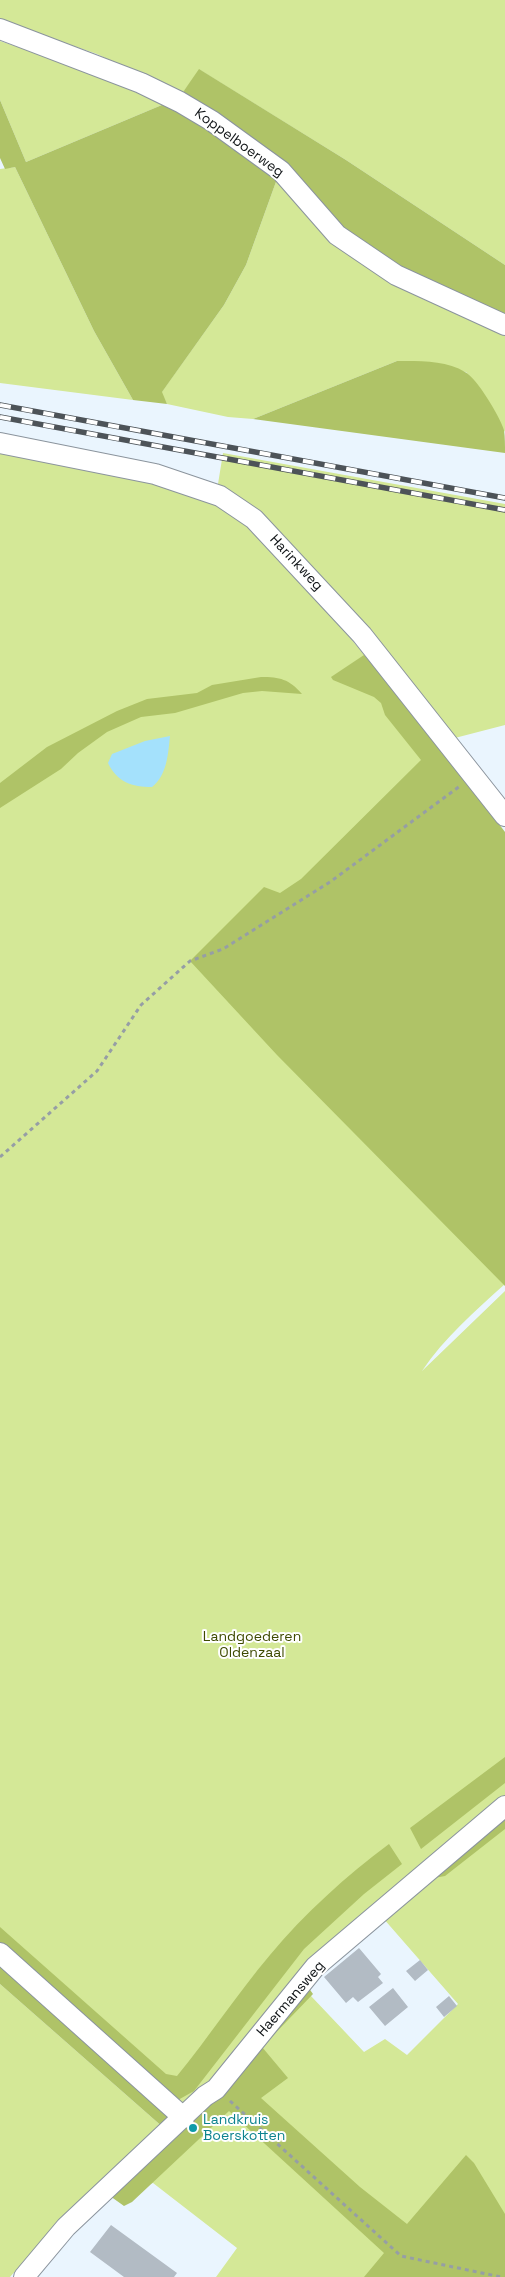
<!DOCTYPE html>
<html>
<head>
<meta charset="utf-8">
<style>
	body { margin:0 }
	canvas { display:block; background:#eaf5fe }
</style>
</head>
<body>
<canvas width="505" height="2277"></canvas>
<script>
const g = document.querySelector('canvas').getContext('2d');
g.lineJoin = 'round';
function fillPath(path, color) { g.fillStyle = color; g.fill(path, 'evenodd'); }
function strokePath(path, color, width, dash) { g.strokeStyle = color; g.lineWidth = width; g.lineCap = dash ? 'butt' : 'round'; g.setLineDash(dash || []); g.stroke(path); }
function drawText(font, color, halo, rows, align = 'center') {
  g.font = font + ' "Space Grotesk",sans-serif'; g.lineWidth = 4; g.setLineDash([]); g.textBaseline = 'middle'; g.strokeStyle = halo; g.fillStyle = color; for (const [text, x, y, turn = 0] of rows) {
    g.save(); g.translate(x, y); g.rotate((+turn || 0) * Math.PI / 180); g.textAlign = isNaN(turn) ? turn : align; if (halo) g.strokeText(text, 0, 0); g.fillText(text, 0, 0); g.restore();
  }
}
const green = new Path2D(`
	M0,0H505V265L346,160L200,70L181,95L97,54L0,21Z
	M0,41L125,83L169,102L26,162L0,100Z
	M15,167L94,331L133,400L0,383V169Z
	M277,179L342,250L425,300L505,332V432L480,389L466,372L397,361L253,419L228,417L167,404L161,393L224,305L246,265Z
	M0,450L196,489L270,543L428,730L505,1284C475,1311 445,1337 422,1371L505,1291V2277H216L237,2248L153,2183L110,2196L174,2139L194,2117L0,1945ZM383,1918L458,2004L407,2055L385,2039L364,2052L311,1996L302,1982Z
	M223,453L505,504V725L451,739L275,530L239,497L218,484Z
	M0,1984L165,2129L59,2222L10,2277H0Z`);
const forest = new Path2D(`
	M199,69L346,160L505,265V319L366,249L181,95Z
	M0,100L26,162L169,102L277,179L246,265L224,305L162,392L167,404L133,400L94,331L15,167L5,169L0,158Z
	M397,361C419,361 446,360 465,372C477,378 500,417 504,430C505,437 505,446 505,453L253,419Z
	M364,655L428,730L505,832V1286L277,1055L190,961L264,887L280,893L301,879L421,760L385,715L381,703L374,697L333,680L331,677Z
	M261,677C280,677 289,679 302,694L262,691L243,693L175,713L141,717L107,732L78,753L61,769L0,808V783L47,747L117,711L147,699L197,693L212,685Z
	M505,1757V1783L421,1849L410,1828Z
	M505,1814V1829L445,1876L434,1878Z
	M389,1844L402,1864L364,1894L304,1949L194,2091L178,2100L0,1945V1927L166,2074L177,2076C209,2037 237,1994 270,1955C304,1914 346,1876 389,1844Z
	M0,1965L171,2120L165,2129L0,1984Z
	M308,1987L313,1994L262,2047L288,2078L261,2098L360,2187L407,2224L466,2155L474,2163L505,2214V2277H364L384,2253L229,2111L132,2202L124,2206L110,2196L174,2140Z`);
const water = new Path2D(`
	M170,736C168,755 167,775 152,787C132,787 117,782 108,763L112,754L145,741Z`);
const building = new Path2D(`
	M359,1948L381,1974L378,1977L383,1983L358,2002L353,1997L346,2003L324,1977Z
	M420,1960L428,1970L415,1981L406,1971Z
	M393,1988L408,2007L385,2026L369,2007Z
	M449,1996L457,2006L444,2017L436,2007Z
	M111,2225L177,2273L174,2277H124L90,2252Z`);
const path = new Path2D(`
	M0,1157L97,1071L141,1005L190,961L223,949L330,882L460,786
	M230,2101L401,2256L501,2277`);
const street = new Path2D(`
	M0,29L141,83L180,102L212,121L281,171L337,235L396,275L505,325
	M0,443L155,474L220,496L254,519L362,635L505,816
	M0,1953L184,2118
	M24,2277L66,2227L205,2096L216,2089L315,1967L505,1806`);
const rail = new Path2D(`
	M0,405L505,498
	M0,417L505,510`);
const markers = [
	[193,2128,5,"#0f9aa8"]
];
const streetNames = [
	["Koppelboerweg",239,143,36],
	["Harinkweg",296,563,47],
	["Haermansweg",291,1999,-49]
];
const parkNames = [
	["Landgoederen",252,1637],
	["Oldenzaal",252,1653]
];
const cultureNames = [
	["Landkruis",203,2120],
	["Boerskotten",203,2136]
];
fillPath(green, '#d4e897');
fillPath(forest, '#afc367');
fillPath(water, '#a4e1fc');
fillPath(building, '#b2bbc4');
strokePath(street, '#8b949d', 22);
strokePath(path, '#969ea5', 3, [4, 4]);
strokePath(street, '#fff', 20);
strokePath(rail, '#4d5358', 5.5);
strokePath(rail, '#fff', 4, [11]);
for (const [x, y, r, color] of markers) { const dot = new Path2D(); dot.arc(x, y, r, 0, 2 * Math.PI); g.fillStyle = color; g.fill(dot); strokePath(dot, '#fff', 2); }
drawText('14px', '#101417', '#fff', streetNames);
drawText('14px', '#3e4a01', '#fff', parkNames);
drawText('14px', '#0d838f', '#fff', cultureNames, 'left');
</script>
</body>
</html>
